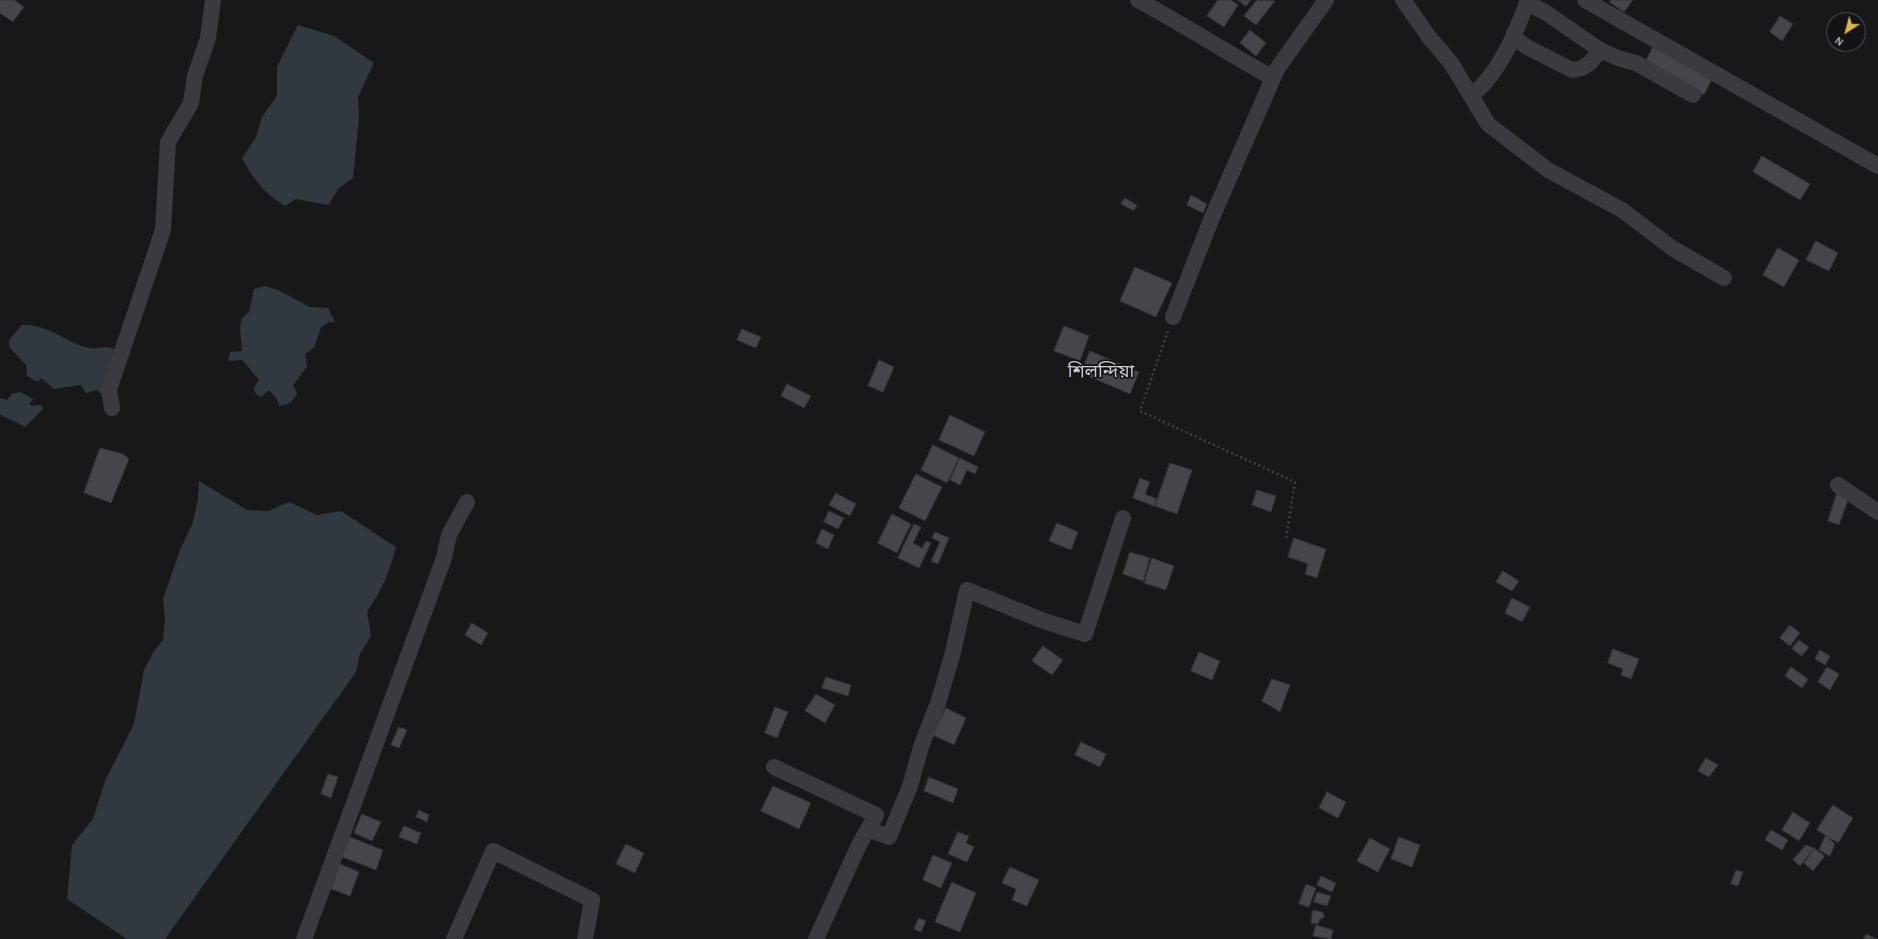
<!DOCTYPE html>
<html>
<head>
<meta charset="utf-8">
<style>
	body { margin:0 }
	#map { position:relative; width:1878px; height:939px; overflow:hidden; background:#18181a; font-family:"Alegreya Sans",sans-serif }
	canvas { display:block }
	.north { position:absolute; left:1826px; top:12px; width:40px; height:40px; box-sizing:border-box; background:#131315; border:1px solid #505156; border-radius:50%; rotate:216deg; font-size:11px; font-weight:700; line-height:16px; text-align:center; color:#acafb8 }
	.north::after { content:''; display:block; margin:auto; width:14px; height:18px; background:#ddb54d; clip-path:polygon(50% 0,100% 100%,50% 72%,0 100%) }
</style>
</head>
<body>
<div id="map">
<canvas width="1878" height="939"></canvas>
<div class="north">N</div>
</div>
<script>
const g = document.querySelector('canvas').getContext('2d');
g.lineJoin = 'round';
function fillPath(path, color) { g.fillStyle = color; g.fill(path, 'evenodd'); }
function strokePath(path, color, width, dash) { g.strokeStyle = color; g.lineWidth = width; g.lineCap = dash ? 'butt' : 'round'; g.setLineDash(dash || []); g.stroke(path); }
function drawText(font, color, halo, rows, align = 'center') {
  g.font = font + ' "Alegreya Sans","Noto Sans Bengali",sans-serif'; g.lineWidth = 3.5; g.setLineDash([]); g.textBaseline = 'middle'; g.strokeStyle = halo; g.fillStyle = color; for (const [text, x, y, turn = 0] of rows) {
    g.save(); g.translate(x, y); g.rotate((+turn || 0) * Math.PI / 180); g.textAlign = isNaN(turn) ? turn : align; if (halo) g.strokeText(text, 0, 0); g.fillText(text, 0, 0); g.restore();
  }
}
const water = new Path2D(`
	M298,25L334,36L374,63L358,97L359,118L353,178L339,188L328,205L296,199L285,206C265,194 253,179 242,158L256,137L262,117L277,96V67Z
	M265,286L278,290L310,307L328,308L335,322H329L321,327L314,348L305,354L307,367L293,385L297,393C293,402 289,404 279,406L277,399L269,390L261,397L255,393L254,388L259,380L242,360L228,361L230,352L242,351L240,327L242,318L249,312L254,289Z
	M22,325C50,324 65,343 90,348C95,349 100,347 105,347C109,347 114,349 118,350L100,394L97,390L86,393L81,385L54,389L41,378L38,382L27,376L26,365L9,347V340Z
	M20,392L33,399L29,404L33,406L41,405L43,409L25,427C16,421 8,420 0,414V398L7,400L12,394Z
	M199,481L247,510L268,511L289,502L317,515L341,511L396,547C389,574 382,589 367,612L371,636L360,654L356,672L165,939H127L67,899L72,845L93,819L105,781L134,724L144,670L154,651L163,640L165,619L163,599L180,550L193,522L198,499Z`);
const building = new Path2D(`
	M0,0H14L24,7L13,22L0,13Z
	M1218,0H1231L1238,5L1224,27L1207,16Z
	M1238,0H1251L1246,6Z
	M1257,0L1275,1L1256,25L1244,16Z
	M1611,0H1633L1624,12L1609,2Z
	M1780,16L1793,24L1782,41L1770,32Z
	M1250,30L1266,43L1256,56L1240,43Z
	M1653,47L1712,79L1704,95L1645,63Z
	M1762,156L1810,184L1800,200L1753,172Z
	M1191,195L1207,204L1203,213L1187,205Z
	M1125,198L1137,205L1134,211L1121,204Z
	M1816,241L1838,253L1829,271L1806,260Z
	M1778,248L1799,260L1784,287L1763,275Z
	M1135,267L1172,283L1156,317L1120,301Z
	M1064,326L1089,336L1080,361L1054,351Z
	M742,329L761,337L756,348L737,340Z
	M1090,351L1139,372L1130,394L1081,373Z
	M879,360L894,367L883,392L868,386Z
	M787,384L811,396L804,408L781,396Z
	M950,415L985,432L974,456L939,440Z
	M933,445L959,458L947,483L921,470Z
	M100,448L123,454L129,459L111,503L84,493Z
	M960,458L978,467L975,474L967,470L960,485L950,480Z
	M1170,463L1192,470L1177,514L1155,506Z
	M916,474L942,487L925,521L899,508Z
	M1140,478L1150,482L1145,494L1157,499L1154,506L1133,498Z
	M1257,490L1276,496L1271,512L1252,505Z
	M836,493L856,504L850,516L829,505Z
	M1837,493L1849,497L1839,525L1828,521Z
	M829,511L844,518L838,529L824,522Z
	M892,514L911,524L897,553L878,543Z
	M1057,523L1078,532L1071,550L1049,541Z
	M914,524L921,527L913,543L922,548L926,541L931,543L919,568L898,558Z
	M822,529L834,535L828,549L816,543Z
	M935,532L949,538L938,564L931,561L940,542L932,538Z
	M1294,538L1326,549L1317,578L1305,574L1308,564L1288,557Z
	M1130,552L1150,558L1143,581L1123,574Z
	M1152,558L1174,566L1166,590L1144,583Z
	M1503,571L1519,581L1512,591L1496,582Z
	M1512,598L1530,607L1522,622L1505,613Z
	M472,623L488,633L481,645L465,635Z
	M1790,625L1800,633L1790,646L1780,638Z
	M1799,640L1809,647L1802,656L1792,649Z
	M1043,646L1063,660L1052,675L1032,661Z
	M1613,649L1639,659L1631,679L1621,675L1623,669L1608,663Z
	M1820,650L1830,656L1825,665L1815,659Z
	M1199,652L1220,661L1212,680L1191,671Z
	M1791,667L1808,679L1802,688L1785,676Z
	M1827,667L1839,674L1830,690L1818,682Z
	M826,677L851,685L848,696L822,688Z
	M1272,679L1290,685L1280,712L1262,701Z
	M816,694L835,705L825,723L805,711Z
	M775,707L788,712L777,738L765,733Z
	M946,708L966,718L954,745L933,735Z
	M399,727L407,730L399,748L391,745Z
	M1081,742L1106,754L1100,767L1075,755Z
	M1706,758L1718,765L1709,777L1698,771Z
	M328,774L338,777L331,798L321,794Z
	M929,777L958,789L953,803L924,791Z
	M773,786L811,803L799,829L761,811Z
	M1327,792L1346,802L1338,818L1319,808Z
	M1833,805L1853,818L1838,843L1817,830Z
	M419,810L429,815L427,822L416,817Z
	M1793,812L1810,823L1799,841L1782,830Z
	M362,814L381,822L372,841L354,833Z
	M404,826L421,833L417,844L399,837Z
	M1771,830L1788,840L1782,850L1765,840Z
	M958,832L969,836L966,843L974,847L967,862L948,854Z
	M1826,835L1835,844L1830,856L1819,850Z
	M350,837L383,850L376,870L342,857Z
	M1399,837L1420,845L1412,867L1391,859Z
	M1370,838L1390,849L1378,872L1357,861Z
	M626,844L644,853L635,873L616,864Z
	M1806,845L1814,848L1800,866L1793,860Z
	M1814,848L1825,856L1813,871L1804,863Z
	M933,855L952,863L941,888L923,880Z
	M340,864L359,872L350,896L331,889Z
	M1010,867L1039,880L1027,906L1012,900L1016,889L1002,883Z
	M1736,870L1743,872L1738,886L1731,884Z
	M1321,876L1336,883L1332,892L1317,885Z
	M952,882L976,893L960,932L935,922Z
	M1306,884L1316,888L1309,907L1299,904Z
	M1317,892L1331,896L1327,906L1314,902Z
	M1313,910L1322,912L1325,917L1320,919L1318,924L1311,923Z
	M919,918L926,921L921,932L914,929Z
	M1316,925L1333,930L1331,939L1313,936Z
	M1866,934L1877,939H1864Z`);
const path = new Path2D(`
	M1168,331L1140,411L1295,482L1286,539`);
const street = new Path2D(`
	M1138,0C1184,25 1228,53 1273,78
	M1403,0L1429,37L1451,63L1488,124L1548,170L1622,210L1672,248L1724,278
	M1585,0L1878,166
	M1527,3L1545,12L1600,50L1618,58L1636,63L1693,95
	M1514,33L1517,40L1527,47L1572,70L1582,68L1590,63L1600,50
	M1471,96C1499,74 1516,33 1528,0
	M1173,317L1211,220L1277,69L1326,0
	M112,408L109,390L163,230L168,142L191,103L195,76L208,38L213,0
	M1838,485L1878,512
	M774,767L876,815L859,845L816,939
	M868,829L889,837L910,786L921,747L938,703L952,656L967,590L1044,621L1085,634L1123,518
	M304,939L444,558L449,535L467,502
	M454,939L493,851L592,900L585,939`);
const quarterNames = [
	["শিলন্দিয়া",1101,372]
];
fillPath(water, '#32383f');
fillPath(building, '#46454a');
strokePath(building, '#333336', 1);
strokePath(path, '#404145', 2.5, [2, 3]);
strokePath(street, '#3a3a3f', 16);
drawText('18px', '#cdced5', '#131315', quarterNames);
</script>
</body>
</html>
